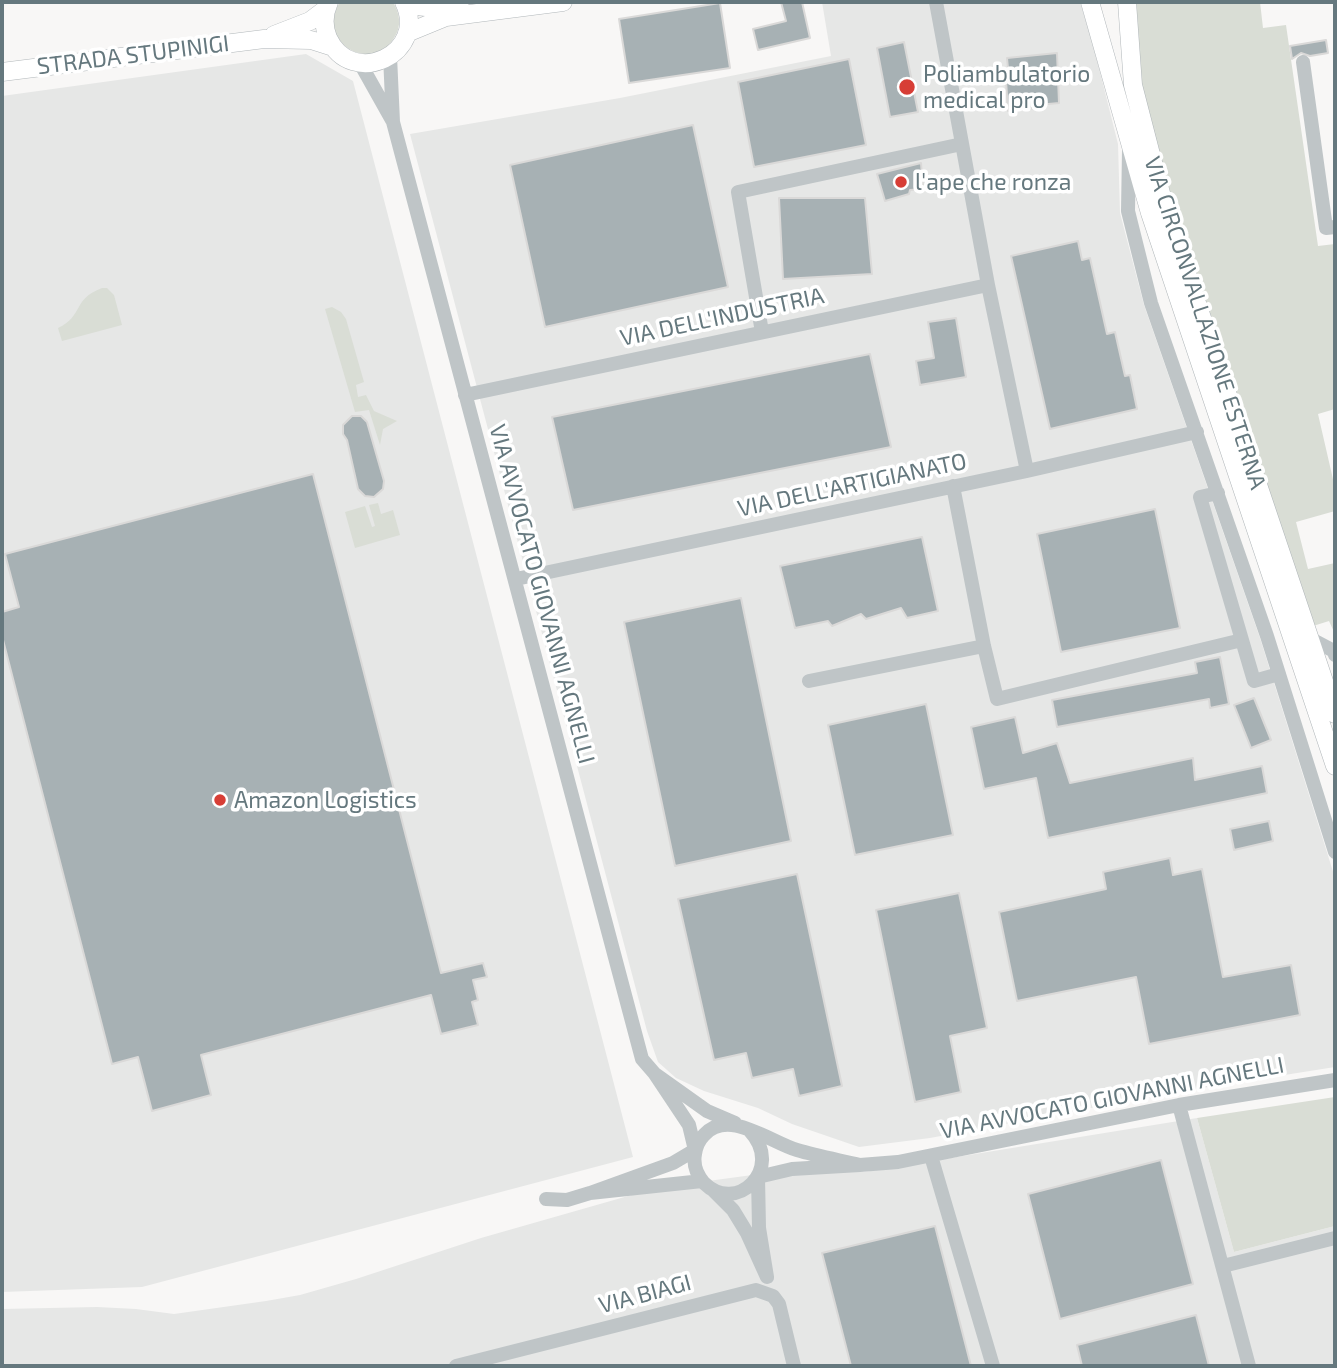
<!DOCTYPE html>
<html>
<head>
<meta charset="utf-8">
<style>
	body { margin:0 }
	#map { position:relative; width:1337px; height:1368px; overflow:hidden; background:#f8f7f6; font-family:"Exo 2",sans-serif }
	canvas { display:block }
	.frame { position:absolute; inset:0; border:4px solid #65787e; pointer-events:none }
</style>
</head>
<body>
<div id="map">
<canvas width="1337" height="1368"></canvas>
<div class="frame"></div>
</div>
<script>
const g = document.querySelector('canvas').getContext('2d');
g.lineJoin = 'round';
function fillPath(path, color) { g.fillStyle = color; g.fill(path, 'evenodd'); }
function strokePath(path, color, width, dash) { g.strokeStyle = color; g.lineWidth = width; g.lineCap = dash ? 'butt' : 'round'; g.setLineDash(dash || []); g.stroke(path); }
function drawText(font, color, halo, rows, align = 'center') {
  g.font = font + ' "Exo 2",sans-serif'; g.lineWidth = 7; g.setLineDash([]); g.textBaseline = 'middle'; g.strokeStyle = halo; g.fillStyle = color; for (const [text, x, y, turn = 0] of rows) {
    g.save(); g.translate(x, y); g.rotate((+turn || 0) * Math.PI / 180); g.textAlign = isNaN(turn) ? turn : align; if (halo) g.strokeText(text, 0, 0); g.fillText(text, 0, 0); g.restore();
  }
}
const built = new Path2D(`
	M822,2H1080L1092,40L1118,144L1120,213L1144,305L1260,638L1335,878V1067L1177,1092L930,1138L859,1147L792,1124L758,1108L704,1091L676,1078L658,1062L647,1031L410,134L620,98L831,56Z
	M306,54L353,81L633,1157L142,1287L2,1292V96Z
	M1197,1118L1234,1252L1335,1226V1366H2V1309L97,1307L136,1309L174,1314L266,1301L300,1295L356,1279L481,1238L656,1188L782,1171L864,1172Z`);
const green = new Path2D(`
	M340,2H393C400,14 402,26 394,38C371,76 314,40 340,2Z
	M1135,2H1260L1263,28L1286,25L1318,246L1335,244V409L1318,414L1335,488V511L1296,522L1308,569L1335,563V634L1329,621L1313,626L1170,201L1140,80Z
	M102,288H107L114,295L122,325L62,341L58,328C84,316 72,299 102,288Z
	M332,307L341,312L346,319L364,382L356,385L358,397L366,395L374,411L397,421L383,429L380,445L369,410L355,412L325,309Z
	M378,503L381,514L393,510L400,535L355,548L345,512L365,506L372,527L375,526L369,505Z
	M1335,1097V1226L1234,1252L1197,1118Z`);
const building = new Path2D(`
	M781,2H802L810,38L758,50L753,29L786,21Z
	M720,3L730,68L629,83L619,19Z
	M1326,40L1328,53L1310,56L1301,53L1292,59L1290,46Z
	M904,42L918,112L890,117L877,48Z
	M1057,53L1059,103L1038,105V108L1008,111L1006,80L1009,79L1007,58Z
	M849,59L866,145L754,167L738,82Z
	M693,125L728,287L545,327L510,165Z
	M921,163L923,189L910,190L909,194L885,201L877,174Z
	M779,198H865L872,274L783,279Z
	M1078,241L1082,260L1090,258L1107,334L1115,332L1125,376L1130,375L1137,409L1050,429L1011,256Z
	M956,318L966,377L920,385L916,361L934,358L928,322Z
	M870,354L891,447L573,510L552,417Z
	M352,416H361L367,422L384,481L383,489L374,497L365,496L358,489L347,440L343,434V425Z
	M313,474L441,973L483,963L487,977L473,980L478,1000L472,1002L478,1025L441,1034L431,995L201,1055L211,1095L152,1111L138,1057L112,1064L2,636V612L19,607L5,554Z
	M1155,509L1180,628L1061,652L1037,534Z
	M922,537L938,611L907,618L901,608L866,619L861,614L832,626L828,621L795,628L780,566Z
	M741,598L791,841L675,866L624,622Z
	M1220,657L1229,704L1210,708L1209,699L1057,727L1052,700L1197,673L1195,662Z
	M1254,698L1271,740L1251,748L1234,705Z
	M926,704L953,835L855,855L828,725Z
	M1015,717L1023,753L1057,743L1070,783L1193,758L1195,780L1262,766L1267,793L1048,838L1036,778L984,789L971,727Z
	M1269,821L1273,841L1234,850L1230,829Z
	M1170,858L1173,875L1202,869L1223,977L1291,965L1300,1015L1149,1044L1136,977L1017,1001L999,912L1106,889L1103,872Z
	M797,874L842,1086L799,1096L793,1069L752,1078L746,1053L714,1060L678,899Z
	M959,893L987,1028L950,1036L961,1092L915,1102L876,910Z
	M1161,1160L1193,1284L1060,1319L1028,1194Z
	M935,1226L971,1366H851L822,1253Z
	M1196,1315L1209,1366H1082L1077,1345Z`);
const minor = new Path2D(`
	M936,2L988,285L1027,471
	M390,56L393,122L642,1059L655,1074
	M1303,62L1326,228L1335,227
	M360,63L392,120
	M1129,150L1128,211L1151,303L1267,636L1335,852
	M762,332L738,192L962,144
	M465,395L988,285
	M953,486L984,646L997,699L1242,640
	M1218,493L1200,497L1254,681L1279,674
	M516,579L1027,471L1197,432
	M1309,638L1334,651L1335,655
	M809,681L984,646
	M1179,1105L1249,1366
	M931,1156L993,1366
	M860,1165L898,1162L1179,1105L1335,1080
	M702,1181L590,1193L673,1163L695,1150L689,1125L655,1074L707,1111L735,1123
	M713,1190L733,1210L747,1233L767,1277L759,1228L758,1177L792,1169L860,1165C839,1160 817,1156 797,1150C770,1142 728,1108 704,1135C699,1140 696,1147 695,1154C693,1165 697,1175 704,1183C736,1215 785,1169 750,1131
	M546,1199L567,1200L590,1193
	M1223,1266L1335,1238
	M456,1366L756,1290L773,1296L779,1304L794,1366`);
const major = new Path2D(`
	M329,2C324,13 323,26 328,38C352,90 429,53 404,2
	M1090,2L1150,213L1335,766
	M1127,2L1133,85L1164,205L1335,714
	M406,5L446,9L460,7
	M407,33L446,17L563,2
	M274,35L310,21L326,9
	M2,72L264,39L311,40L333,47`);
const markers = [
	[907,87,9,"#d73e36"],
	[901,182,7,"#d73e36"],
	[220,800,7,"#d73e36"]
];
const streetNames = [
	["STRADA STUPINIGI",133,55,-7],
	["VIA DELL'INDUSTRIA",722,317,-12],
	["VIA CIRCONVALLAZIONE ESTERNA",1205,323,72],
	["VIA DELL'ARTIGIANATO",852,485,-12],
	["VIA AVVOCATO GIOVANNI AGNELLI",542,594,75],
	["VIA AVVOCATO GIOVANNI AGNELLI",1112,1098,-11],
	["VIA BIAGI",645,1294,-15]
];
const poiNames = [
	["Poliambulatorio",923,74],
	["medical pro",923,100],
	["l'ape che ronza",915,182],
	["Amazon Logistics",234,800]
];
fillPath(built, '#e6e7e6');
fillPath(green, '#d9ddd5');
fillPath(building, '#a7b1b4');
strokePath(building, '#dad9d8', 2);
strokePath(major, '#b1b7ba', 19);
strokePath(minor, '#bfc5c7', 14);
strokePath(major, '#fff', 18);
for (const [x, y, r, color] of markers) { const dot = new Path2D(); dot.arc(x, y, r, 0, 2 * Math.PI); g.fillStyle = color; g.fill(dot); strokePath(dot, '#fff', 2.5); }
drawText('23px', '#65787e', '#fff', streetNames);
drawText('23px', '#65787e', '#fff', poiNames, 'left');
</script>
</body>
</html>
